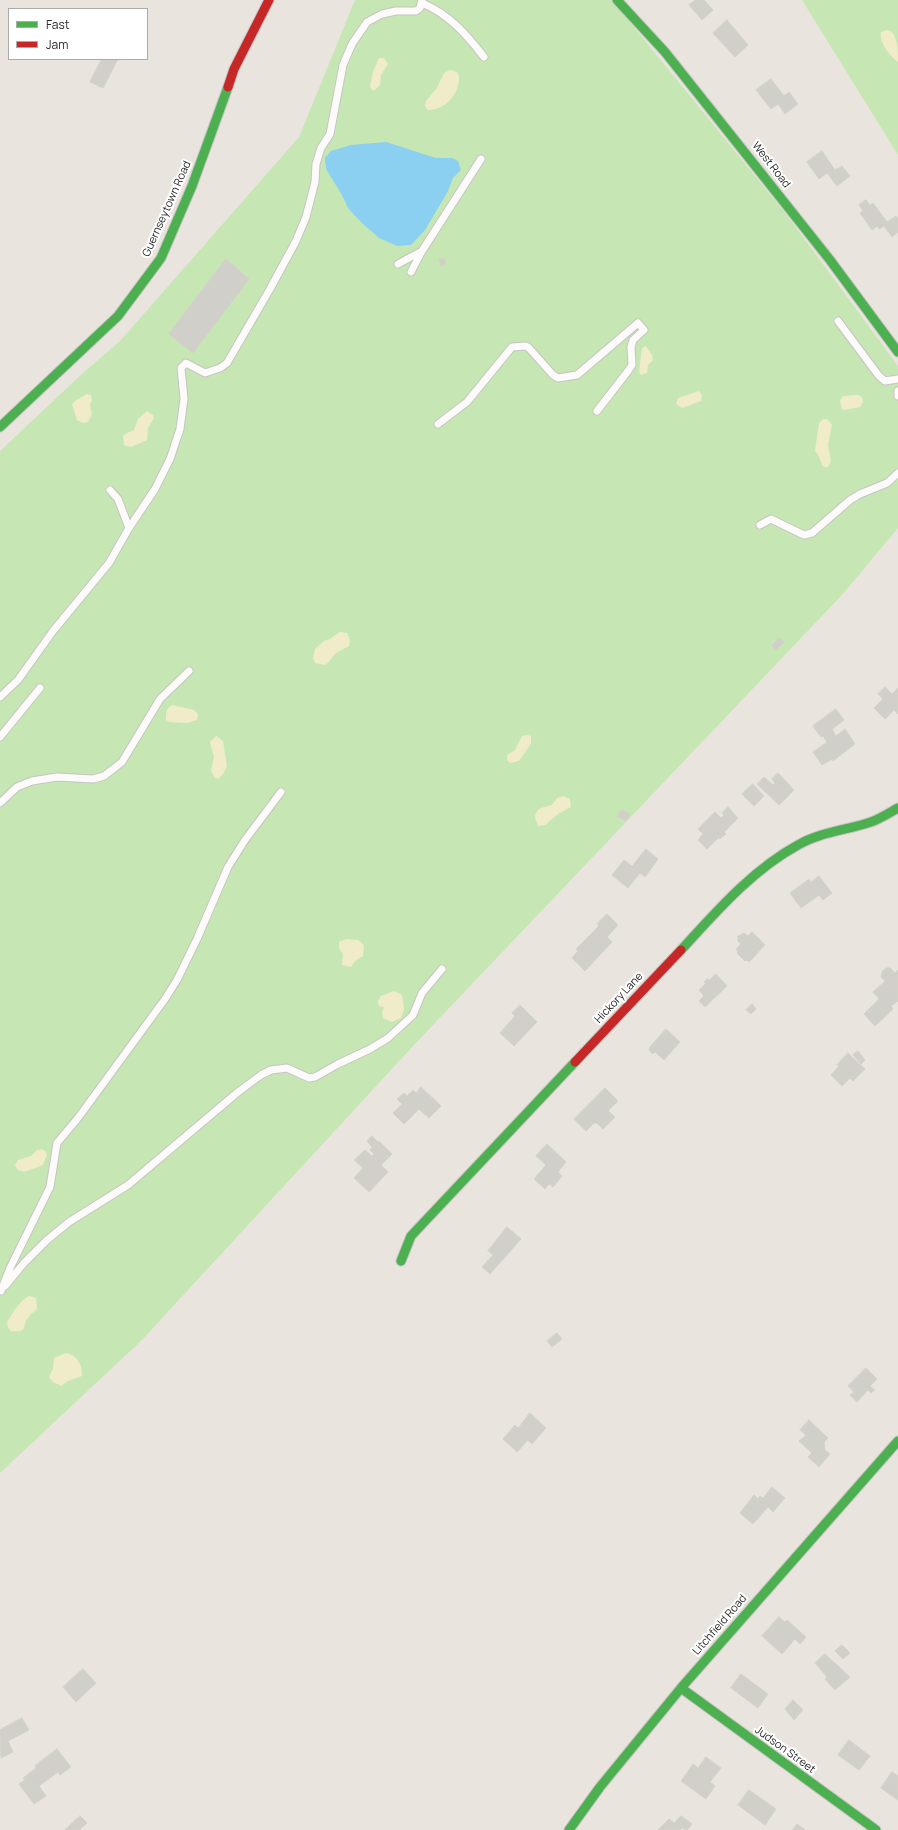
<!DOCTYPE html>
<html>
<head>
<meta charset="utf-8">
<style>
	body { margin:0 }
	#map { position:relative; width:898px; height:1830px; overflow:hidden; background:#e9e5de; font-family:Manrope,sans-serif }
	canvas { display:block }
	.legend { position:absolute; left:8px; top:8px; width:140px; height:52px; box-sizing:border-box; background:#fff; border:1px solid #aaa; margin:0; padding:5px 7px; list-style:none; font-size:12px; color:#2a2a2a }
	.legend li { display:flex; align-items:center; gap:8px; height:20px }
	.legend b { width:20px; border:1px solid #aaa }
</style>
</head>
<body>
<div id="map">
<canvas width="898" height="1830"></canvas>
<ul class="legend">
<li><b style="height:5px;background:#4caf50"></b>Fast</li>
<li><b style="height:5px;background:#c62828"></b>Jam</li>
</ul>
</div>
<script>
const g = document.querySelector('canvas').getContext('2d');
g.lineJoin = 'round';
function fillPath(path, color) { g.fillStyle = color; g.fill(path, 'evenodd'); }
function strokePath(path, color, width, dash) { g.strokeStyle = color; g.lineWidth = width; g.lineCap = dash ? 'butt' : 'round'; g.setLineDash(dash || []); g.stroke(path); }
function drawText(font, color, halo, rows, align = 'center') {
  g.font = font + ' Manrope,sans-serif'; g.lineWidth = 4; g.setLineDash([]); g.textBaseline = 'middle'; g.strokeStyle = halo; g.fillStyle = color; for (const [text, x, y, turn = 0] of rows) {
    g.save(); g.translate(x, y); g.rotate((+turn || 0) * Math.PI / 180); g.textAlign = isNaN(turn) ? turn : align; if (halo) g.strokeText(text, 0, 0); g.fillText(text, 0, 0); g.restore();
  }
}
const green = new Path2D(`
	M355,0H612L786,214L898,366V528L841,596L414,1045L141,1341L0,1473V451L84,372L120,341L299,137Z
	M802,0H898V155Z`);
const sand = new Path2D(`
	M887,30C898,31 898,51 898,62C890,56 879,43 881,32Z
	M379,58H384L388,64L381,75L380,85L375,90H372L370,86L373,72Z
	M450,70L457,72L459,76C460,93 446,110 428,110L425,106L426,101L437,88L444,73Z
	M646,346L652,355L653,360L648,365L647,373L641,375L639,372L642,348Z
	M699,391L702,395L701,401L682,408L676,404L678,398Z
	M87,394L91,395L92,400L90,405L92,414L88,422L83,423L77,420L72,404L75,401Z
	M858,395L862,397L863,402L860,407L844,410L842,409L840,401L843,396Z
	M147,411L153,415L154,418L148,428L147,440L131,447L124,445L123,436L127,433L134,430L138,419Z
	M823,419H827L832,425L828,445L831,461L828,467H824C819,462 821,456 815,451L819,423Z
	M340,632L347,633L350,640L349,646L336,653L326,665L315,663L313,658L315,649L324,641L330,639Z
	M172,705L194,710L198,714L197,720L187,723L169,722L166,720C166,713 166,708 172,705Z
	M527,735L531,736V744L519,761L510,763L507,760V755L515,750L522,736Z
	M216,736L223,741L227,766L223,774L218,779L214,777L211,770L214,757L210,742Z
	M563,796L570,799L571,807L558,814L545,825L538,826L535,818C536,807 543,808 552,805L557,798Z
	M346,939L358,940L364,945L363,956L355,961L351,967L342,965L343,954L339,948V942Z
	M394,991L402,995L404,1009L401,1018L392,1022L383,1018L382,1012L384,1007L379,1006L378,1001L381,996Z
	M42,1149L45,1151L47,1155L43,1165L24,1172L18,1170L15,1165L18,1160L31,1156L37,1150Z
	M29,1296L36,1298L37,1309C34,1312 30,1314 28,1318C21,1325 30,1333 11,1331L8,1328L7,1322C12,1314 20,1300 29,1296Z
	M66,1353C78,1355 82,1365 82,1376L68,1381L61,1386L53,1382L49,1377L53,1369L54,1358Z`);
const water = new Path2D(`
	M386,142L436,158H452L458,161L461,170L453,178L447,193L425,230L411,245L397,246L379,238L362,223L348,208L342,195L326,169L325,158L331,151L351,145Z`);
const building = new Path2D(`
	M696,0H704L713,10L702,20L689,5Z
	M727,20L748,45L735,57L713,33Z
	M102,59H118L103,88L90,82Z
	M771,79L784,96L789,92L798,104L785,114L778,104L771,109L756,90Z
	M822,151L835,170L842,166L850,176L837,186L827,173L819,179L807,162Z
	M866,200L870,205L873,203L887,222L896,216L898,219V232L892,237L884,226L879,229L877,226L872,230L860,213L863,211L859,205Z
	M226,259L249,279L193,353L169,334Z
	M444,259L446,264L441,266L439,260Z
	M779,638L784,642L776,650L772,646Z
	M885,687L892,694L898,688V714L894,710L885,719L874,708L883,699L878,694Z
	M836,709L844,720L832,729L836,736L845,729L855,744L833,761L832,759L822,765L813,752L827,742L823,736L821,737L813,726Z
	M778,773L794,790L779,805L757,784L764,777L773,785L775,783L772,779Z
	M753,784L764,796L754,806L742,794Z
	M728,807L738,818L724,832L726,834L720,839L718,838L707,849L698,840L703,834L698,829L715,812L721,818L724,815L722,813Z
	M622,810L630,814L626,821L617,816Z
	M646,849L658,859L645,877L640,873L628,888L612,875L624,860L632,866Z
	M819,876L832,893L823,900L819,895L801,908L790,893L809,879L811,882Z
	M607,914L618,925L607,937L612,942L585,971L572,958L578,951L576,949L599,926L597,924Z
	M752,932L765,945L749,962L747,960L745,961L737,953L738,952L736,949L741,944L737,940L739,938L737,937L744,933L748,936Z
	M886,968H890L895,973L898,970V1001L891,1006L893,1009L875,1026L864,1014L879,999L873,992L885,981L881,977L882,972Z
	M716,974L727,986L705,1007L699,1001L704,996L699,990L706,983L704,982L707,979L709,980Z
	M752,1004L756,1009L751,1014L746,1010Z
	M520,1005L537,1022L514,1046L500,1033L515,1016L512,1013Z
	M666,1029L680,1042L664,1060L655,1052L653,1054L649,1050L650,1047Z
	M858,1051L865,1060L861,1064L853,1055Z
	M848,1053L865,1069L853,1081L850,1078L842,1086L831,1075L839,1066L837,1065Z
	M421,1087L441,1106L429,1118L419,1109L404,1124L393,1113L402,1104L397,1099L404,1093L407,1096L413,1090L416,1093Z
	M605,1088L618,1101L608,1111L615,1117L603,1129L597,1123H594L586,1131L574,1119Z
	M372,1136L378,1142L372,1147L367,1141Z
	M379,1141L392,1154L381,1165L388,1172L369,1192L354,1178L363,1168L354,1160L365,1150L372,1156L374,1154L370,1150Z
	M547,1144L566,1162L558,1172L562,1176L553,1187L549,1184L545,1189L534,1179L546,1165L536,1156Z
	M507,1227L521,1239L490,1274L482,1267L493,1255L488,1251Z
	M557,1333L562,1339L552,1347L547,1341Z
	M866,1368L877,1379L870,1386L875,1390L871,1393L868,1390L857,1402L850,1395L854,1392L848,1386Z
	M530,1413L546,1428L532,1444L528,1440L517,1452L503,1439L515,1425L518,1428Z
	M809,1420L828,1438L824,1442L825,1450L830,1454L819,1467L808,1457L812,1453L799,1441L806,1435L800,1430Z
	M772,1487L785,1498L773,1512L768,1507L753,1524L740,1513L754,1495L758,1499L760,1496L763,1498Z
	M779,1617L785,1622L787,1620L806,1637L800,1644L795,1639L782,1654L762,1636Z
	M842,1645L850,1653L843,1659L835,1651Z
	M825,1654L850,1677L835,1690L825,1679L827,1677L815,1663Z
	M83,1669L96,1683L76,1702L63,1687Z
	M741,1674L768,1694L758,1708L731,1688Z
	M793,1700L803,1710L794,1720L785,1709Z
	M22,1718L29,1730L8,1741L13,1752L1,1758L0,1730Z
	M849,1740L870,1756L859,1770L838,1755Z
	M57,1749L71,1767L60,1775L58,1772L39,1786L46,1796L34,1804L19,1784L25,1780L23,1778L36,1768L35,1766Z
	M706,1757L721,1768L710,1782L715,1786L706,1799L681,1781L693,1764L698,1768Z
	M892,1772L898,1776V1800L881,1788Z
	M749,1790L776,1809L765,1825L738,1805Z
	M80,1816L87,1823L80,1829L81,1830H65Z
	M681,1816L692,1824L687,1830L682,1828L680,1830H658L669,1819L674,1823Z
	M797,1824L805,1830H793Z`);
const lane = new Path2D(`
	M422,3C449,14 467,35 484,57
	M398,264L422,251L481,159
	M411,272L422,251
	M838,321L879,376L885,381L898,379
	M898,391V396
	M438,424L467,402L512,347L526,346L529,348L553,375L558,378L577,375L638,323L644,330L633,340L631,347L632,365L628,371L597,411
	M110,490L118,499L129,528
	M760,525L771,519L804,535L812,533L850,500L860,494L887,483L898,473
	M0,697L18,680L53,631L109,563L129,528L155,489L170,459L180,429L184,399L181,368L186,363L205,373L220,368L227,363L270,289L296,241L306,217L315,182L316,164L321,148L330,134L343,65L352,44L367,22L382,14L396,11H416L420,8L422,0
	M0,737L40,688
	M0,803L17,787L32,781L57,777L93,779L104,776L122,762L160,699L189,671
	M5,1286L24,1263L47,1240L69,1222L128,1185L238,1092L261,1075L271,1070L287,1068L309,1078L315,1077L338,1064L370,1049L388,1038L413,1015L422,993L442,969
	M1,1291L10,1268L50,1187L57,1143L78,1118L165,999L177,980L197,939L228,867L245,840L281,792`);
const fast = new Path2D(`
	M617,0L665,52L830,260L898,352
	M0,427L118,316L161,258L192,186L228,87
	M681,950C716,912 752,870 798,845C820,832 848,830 871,822C880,819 889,813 898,808
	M401,1261L411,1236L575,1062
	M681,1688L876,1830
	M569,1830L600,1787L681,1688L898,1441`);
const jam = new Path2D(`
	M228,87L234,69L269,0
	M575,1062L681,950`);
const streetNames = [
	["West Road",771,165,52],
	["Guernseytown Road",167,209,-66],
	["Hickory Lane",619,998,-47],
	["Litchfield Road",720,1625,-49],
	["Judson Street",785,1750,36]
];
fillPath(green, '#c6e7b4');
fillPath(sand, '#f0ecca');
fillPath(water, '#8bcff1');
fillPath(building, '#d1cfca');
strokePath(building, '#d4d1cb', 1);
strokePath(lane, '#c6c4c4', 9);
strokePath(fast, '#c6c4c4', 11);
strokePath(jam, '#c6c4c4', 11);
strokePath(lane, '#fcfbfa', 7);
strokePath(fast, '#4caf50', 9);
strokePath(jam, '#c62828', 9);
drawText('11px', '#2a2a2a', '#fff', streetNames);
</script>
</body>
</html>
